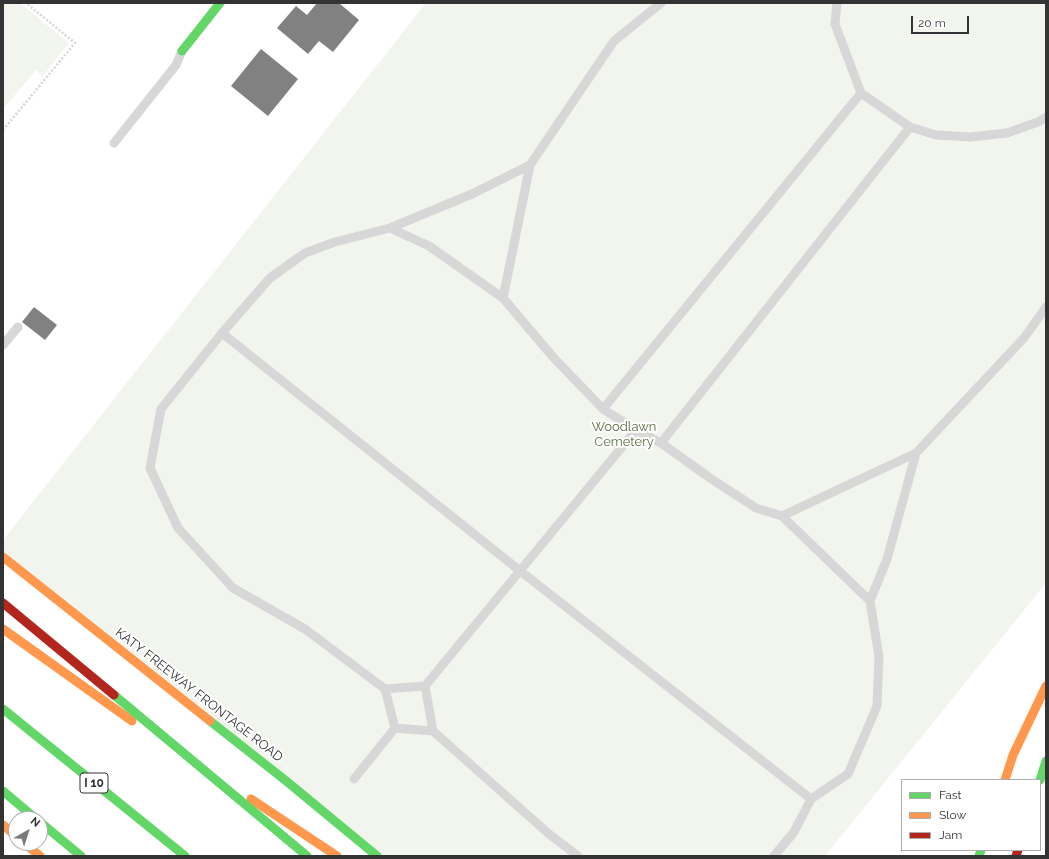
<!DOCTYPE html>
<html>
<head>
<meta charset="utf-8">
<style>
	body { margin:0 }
	#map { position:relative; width:1049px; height:859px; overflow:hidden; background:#fff; font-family:Raleway,sans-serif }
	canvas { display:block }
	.frame { position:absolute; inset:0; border:4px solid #333; pointer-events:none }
	.legend { position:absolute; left:901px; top:779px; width:140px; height:72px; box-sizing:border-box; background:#fff; border:1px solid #adadad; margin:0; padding:5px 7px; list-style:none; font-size:12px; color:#333 }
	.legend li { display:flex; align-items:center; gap:8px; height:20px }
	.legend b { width:20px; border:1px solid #adadad }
	.north { position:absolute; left:8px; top:811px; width:40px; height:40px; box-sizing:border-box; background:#fff; border:1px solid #adadad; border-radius:50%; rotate:39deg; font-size:11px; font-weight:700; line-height:16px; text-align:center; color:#333 }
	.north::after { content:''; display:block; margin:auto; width:14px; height:18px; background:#7a7a7a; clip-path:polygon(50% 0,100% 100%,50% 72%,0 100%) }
	.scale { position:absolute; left:911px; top:16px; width:58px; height:18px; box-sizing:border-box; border:2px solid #333; border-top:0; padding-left:5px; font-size:12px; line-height:14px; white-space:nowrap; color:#333; -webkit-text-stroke:3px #fff; paint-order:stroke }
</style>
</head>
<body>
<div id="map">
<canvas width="1049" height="859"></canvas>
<div class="frame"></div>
<ul class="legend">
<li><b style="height:5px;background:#63d668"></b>Fast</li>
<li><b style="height:5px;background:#ff974d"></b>Slow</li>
<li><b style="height:5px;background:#b3261e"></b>Jam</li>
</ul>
<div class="north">N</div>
<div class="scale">20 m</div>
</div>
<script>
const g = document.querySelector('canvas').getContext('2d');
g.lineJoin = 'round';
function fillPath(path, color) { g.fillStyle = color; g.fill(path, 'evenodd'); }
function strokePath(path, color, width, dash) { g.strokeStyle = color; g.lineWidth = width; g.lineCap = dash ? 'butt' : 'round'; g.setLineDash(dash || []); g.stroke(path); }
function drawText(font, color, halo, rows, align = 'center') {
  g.font = font + ' Raleway,sans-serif'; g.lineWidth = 4; g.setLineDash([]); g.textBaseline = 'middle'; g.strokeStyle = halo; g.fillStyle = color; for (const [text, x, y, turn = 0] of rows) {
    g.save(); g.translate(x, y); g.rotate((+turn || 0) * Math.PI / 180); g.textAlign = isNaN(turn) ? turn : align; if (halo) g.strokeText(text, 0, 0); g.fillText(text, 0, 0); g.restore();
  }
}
const green = new Path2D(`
	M3,3H20L69,43L43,76L36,70L3,109Z
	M426,3H1046V583L825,856H377L3,556V540Z`);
const building = new Path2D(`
	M317,3H339L359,20L333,52L319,41L308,54L277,28L296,6L307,15Z
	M261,49L298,79L268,116L231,86Z
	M34,307L57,325L45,340L22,322Z`);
const path = new Path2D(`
	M3,130L75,43L26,3`);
const lane = new Path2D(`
	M837,3L835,24L861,93L910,127L936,135L970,137L1007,133L1038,122L1046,117
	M114,143L176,65L182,51
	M390,228L429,246L503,298L553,357L603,409L636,430L661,443L710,478L756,508L782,516L870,601
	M503,298L530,165
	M222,333L519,570L811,799
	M3,345L18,327
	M603,409L861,93
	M661,443L910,127
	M782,516L916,453
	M425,686L636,430
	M385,689L395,728
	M354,779L395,728L433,731
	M578,856L549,834L433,731L425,686L385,689L305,629L233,588L178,528L150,468L161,409L222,333L270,278L305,253L335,242L390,228L472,194L530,165L614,41L661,3
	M774,856L794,832L811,799L848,774L877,706L879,657L870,601L887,559L916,453L1024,338L1046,307`);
const fast = new Path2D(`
	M182,51L220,3
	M3,709L185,856
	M210,721L285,780L377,856
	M1040,780L1046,761
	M3,791L36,819
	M40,822L81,856
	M979,856L981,850`);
const slow = new Path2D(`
	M3,557L210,721
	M3,629L132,721
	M1005,780L1013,755L1046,686
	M251,799L337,856
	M3,825L16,836
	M24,843L40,856`);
const jam = new Path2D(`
	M1016,856L1018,850`);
const fastBridge = new Path2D(`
	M114,695L307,856`);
const jamBridge = new Path2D(`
	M3,603L114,695`);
const shields = [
	[94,783,28]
];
const shieldNames = [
	["I 10",94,783]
];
const parkNames = [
	["Woodlawn",624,427],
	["Cemetery",624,442]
];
const streetNames = [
	["KATY FREEWAY FRONTAGE ROAD",199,695,38]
];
fillPath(green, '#f1f5ed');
fillPath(building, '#818181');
strokePath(path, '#d6d6d6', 2.5, [2, 2]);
strokePath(lane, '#d7d7d7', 9);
strokePath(fast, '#63d668', 9);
strokePath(slow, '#ff974d', 9);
strokePath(jam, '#b3261e', 9);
strokePath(fastBridge, '#63d668', 9);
strokePath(jamBridge, '#b3261e', 9);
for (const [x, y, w] of shields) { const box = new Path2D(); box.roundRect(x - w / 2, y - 10, w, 20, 3); g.fillStyle = '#fff'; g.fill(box); strokePath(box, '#333', 1); }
drawText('bold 12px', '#333', null, shieldNames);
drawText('13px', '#56703f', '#fff', parkNames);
drawText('13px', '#333', '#fff', streetNames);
</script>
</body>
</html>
